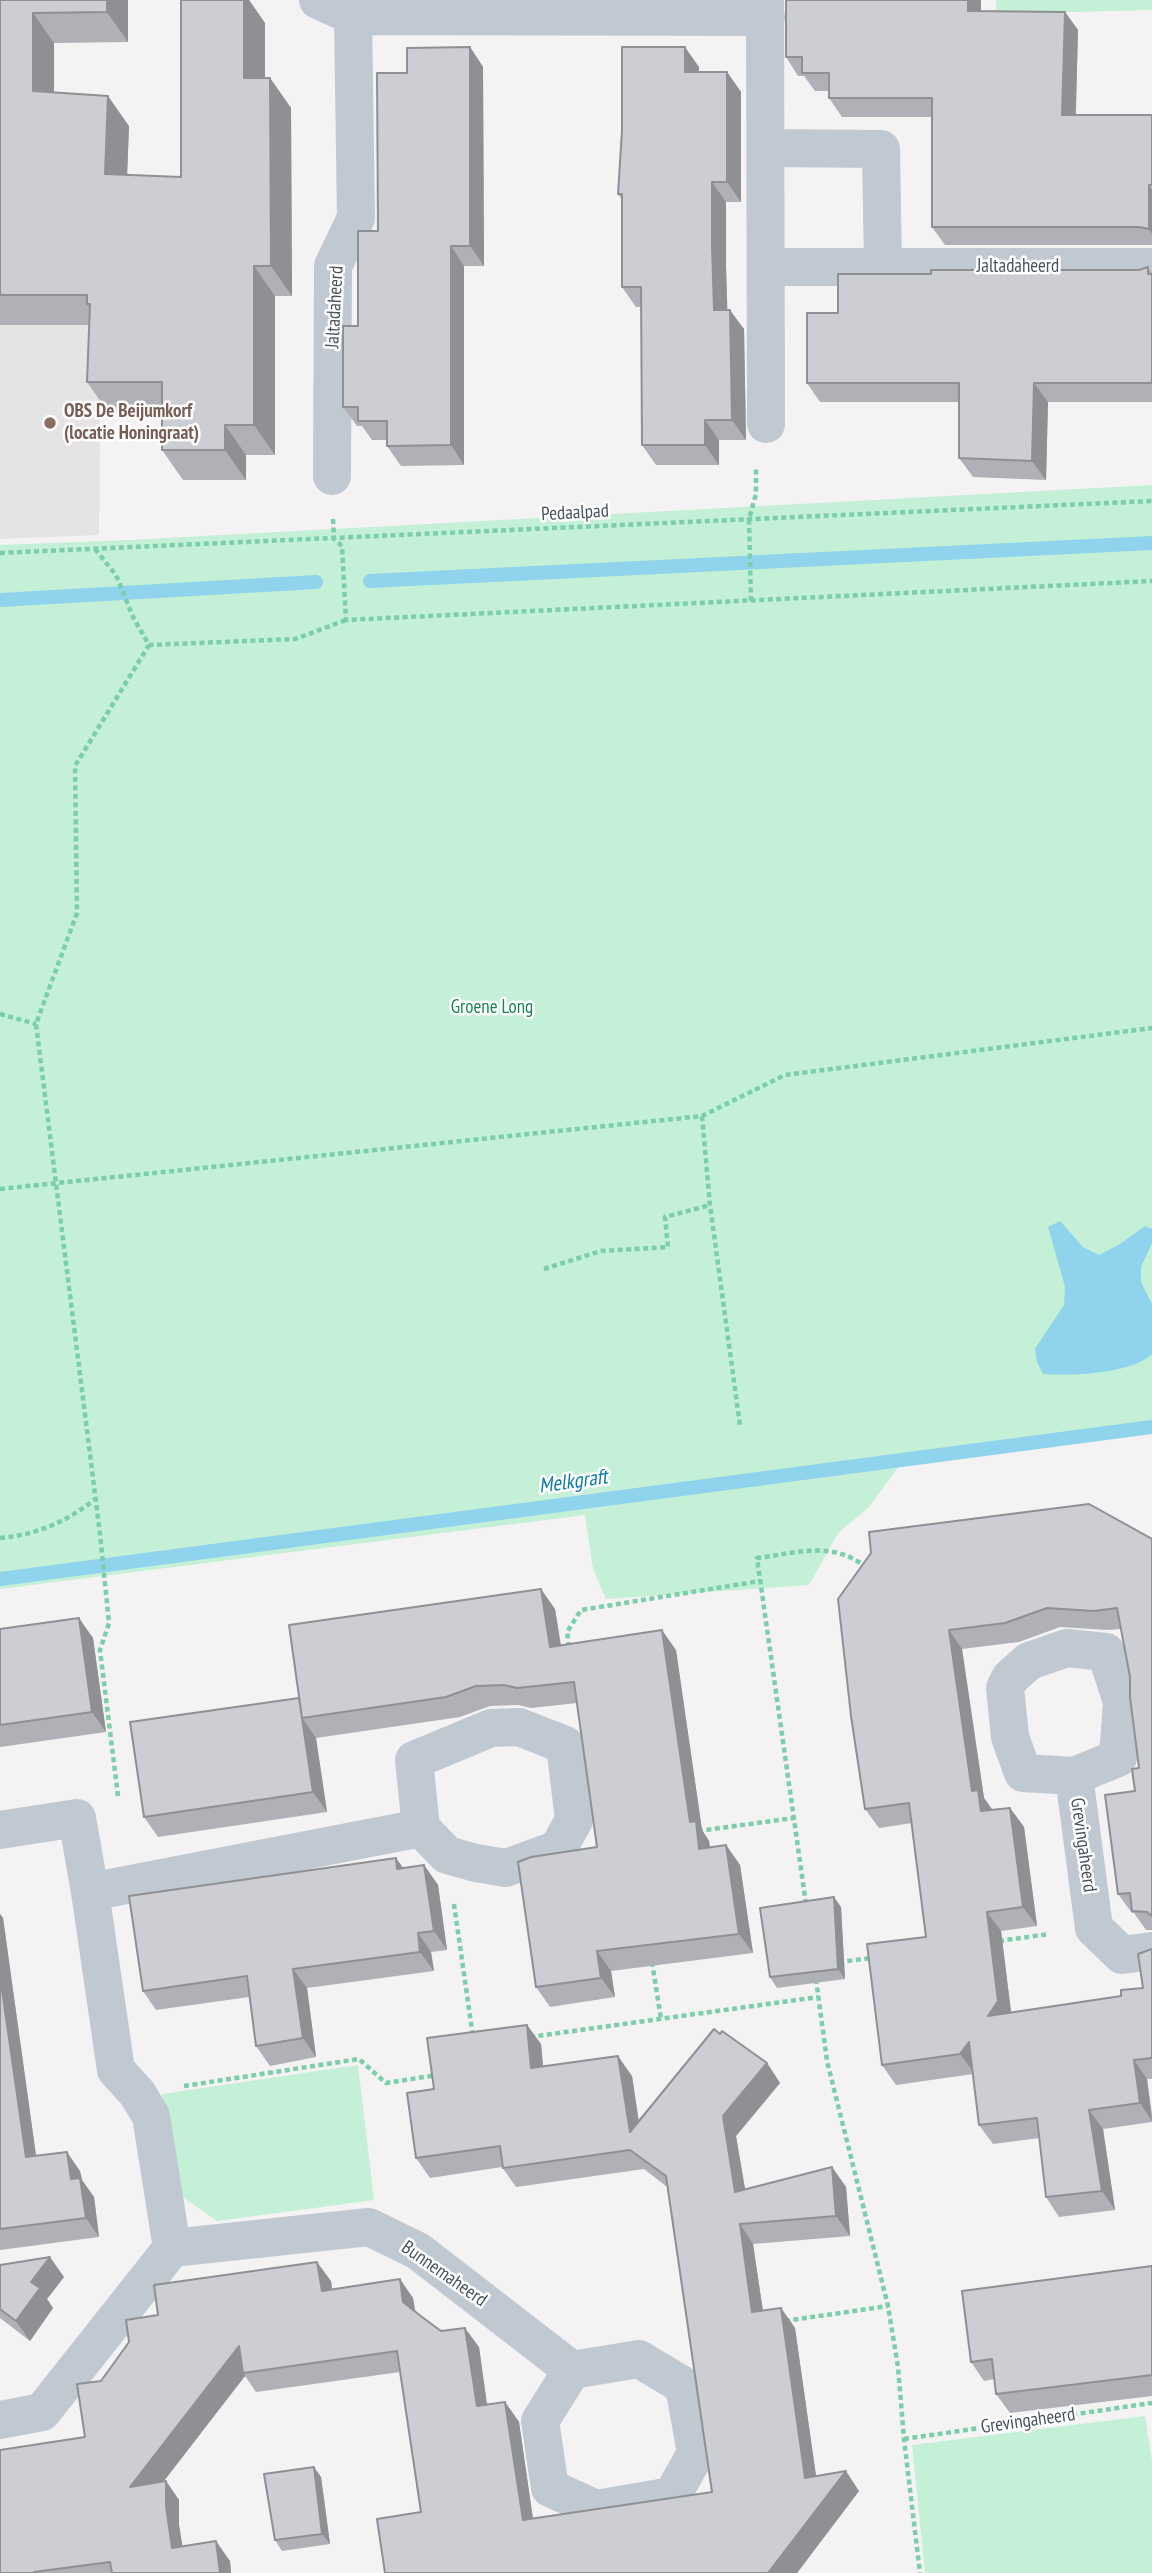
<!DOCTYPE html>
<html>
<head>
<meta charset="utf-8">
<style>
	body { margin:0 }
	canvas { display:block; background:#f4f2f2 }
</style>
</head>
<body>
<canvas width="1152" height="2573"></canvas>
<script>
const g = document.querySelector('canvas').getContext('2d');
g.lineJoin = 'round';
function fillPath(path, color) { g.fillStyle = color; g.fill(path, 'evenodd'); }
function strokePath(path, color, width, dash) { g.strokeStyle = color; g.lineWidth = width; g.lineCap = dash ? 'butt' : 'round'; g.setLineDash(dash || []); g.stroke(path); }
function drawText(font, color, halo, rows, align = 'center') {
  g.font = font + ' "PT Sans Narrow",sans-serif'; g.lineWidth = 5; g.setLineDash([]); g.textBaseline = 'middle'; g.strokeStyle = halo; g.fillStyle = color; for (const [text, x, y, turn = 0] of rows) {
    g.save(); g.translate(x, y); g.rotate((+turn || 0) * Math.PI / 180); g.textAlign = isNaN(turn) ? turn : align; if (halo) g.strokeText(text, 0, 0); g.fillText(text, 0, 0); g.restore();
  }
}
const education = new Path2D(`
	M101,311L99,535L0,539V312Z`);
const green = new Path2D(`
	M996,0H1152V10L996,14Z
	M1152,485V1433L899,1466L869,1507L838,1533L809,1585L606,1599L593,1569L585,1515L0,1589V545L129,540Z
	M358,2065L374,2200L217,2221L174,2191L162,2094Z
	M1145,2416L1152,2461V2573H925L912,2445Z`);
const water = new Path2D(`
	M1060,1221L1083,1247L1099,1255L1120,1244L1145,1226L1152,1229V1243L1141,1267V1282L1152,1304V1354C1131,1374 1072,1376 1043,1374L1037,1362L1035,1349L1064,1305L1065,1287L1048,1227Z`);
const stream = new Path2D(`
	M370,581L1152,543
	M0,600L316,582
	M0,1579L1152,1427`);
const path = new Path2D(`
	M333,519L334,539L342,546L346,620L1152,581
	M95,549L116,575L133,617L149,645L295,639L346,620
	M0,553L1152,501
	M751,601L749,519L756,494V468
	M0,1014L36,1024
	M702,1116L710,1205L740,1426
	M0,1189L702,1116L785,1075L1152,1028
	M544,1269L601,1251L668,1247L665,1217L710,1205
	M0,1538C36,1535 66,1522 94,1500
	M569,1647L567,1632L581,1610L760,1581
	M118,1796L100,1650L109,1623L100,1534L36,1024L77,913L75,766L149,645
	M698,1831L794,1818
	M454,1904L473,2037
	M806,1904L757,1558C798,1553 831,1540 866,1567
	M999,1941L1049,1934
	M652,1962L661,2019
	M839,1962L872,1958
	M816,1979L827,2061L888,2306L898,2367L904,2439L920,2573
	M530,2037L818,1997
	M184,2086L359,2059L386,2083L437,2075
	M785,2321L888,2306
	M904,2439L1152,2403`);
const minor = new Path2D(`
	M318,0L353,16L766,17
	M765,0L766,424
	M766,148L881,149L883,267
	M766,267H1152
	M332,476L333,266L356,218L353,16
	M1074,1776L1023,1773L1010,1737L1005,1688L1010,1678L1029,1661L1067,1648L1106,1652L1122,1702L1118,1758L1074,1776L1094,1928L1122,1955L1152,1951
	M0,1830L77,1818L90,1892
	M172,2248L369,2227L418,2251L572,2370L639,2359L684,2386L696,2453L672,2496L596,2509L550,2488L540,2421L572,2370
	M0,2420L42,2412L172,2248L151,2116L137,2093L116,2070L90,1892L421,1828L447,1855L476,1863L506,1868L558,1849L574,1820L565,1745L519,1727L491,1728L414,1760L421,1828`);
const wall = new Path2D(`
	M0,0H128V42L54,43V92L129,126L127,175L181,177V0H249L265,23V78H270L291,108L292,296H275V455H246V480H183L162,450V412H108L87,382L90,325H0Z
	M981,0V11L1065,12L1078,30L1076,115H1152V245H945L932,227V117H842L829,98V91H815L804,76H798L786,57Z
	M470,47L483,67L484,266H464V465L401,466L387,446V440H372L362,426H357L343,407L358,326L378,231L407,73Z
	M699,67V72H727L741,92V202H726V266L727,310L744,329L746,440H719V465H656L642,445L641,307H636L622,287V200L618,194Z
	M1148,267L1152,273V402H1048L1046,480L973,477L959,458V402H820L807,383L838,313L931,274L1139,270Z
	M1152,1539V1930H1146L1134,1913H1132L1118,1894L1139,1768L1130,1677L1121,1629L1107,1630L1060,1627L1019,1642L962,1649L984,1798L992,1810L1010,1808L1024,1827L1037,1926L1001,1931L1011,2012L1121,1996L1143,1988L1152,1949V2079H1147L1152,2114V2122L1103,2129L1115,2210L1059,2217L1046,2197L1040,2138L993,2144L979,2125L973,2074L896,2085L882,2065L926,1937L912,1823L879,1828L865,1809L838,1599Z
	M555,1609L561,1645L676,1650L702,1830L709,1841L710,1847L726,1845L740,1865L753,1953L611,1971L615,1997L550,2007L536,1987L597,1847L577,1703L531,1708L518,1705L490,1706L460,1717L316,1738L327,1812L158,1837L144,1817L299,1698Z
	M0,1629L93,1638L106,1732L0,1747Z
	M396,1858L404,1869L424,1865L438,1885L447,1950L431,1952L434,1971L307,1988L316,2057L270,2066L256,2046L249,1997L156,2010L143,1991Z
	M841,1907L845,1979L777,1988L770,1977Z
	M0,1914L3,1918L36,2156L80,2171L82,2180L94,2197L99,2237L0,2250Z
	M527,2025L541,2044L543,2066L632,2076L639,2121L767,2063L780,2083L736,2136L745,2190L832,2167L846,2187L850,2236L753,2244L763,2311L781,2308L795,2328L816,2476L859,2491L797,2573H385L421,2512L400,2372L256,2392L245,2376L163,2481H166L179,2500V2525L182,2546L230,2561L231,2573H0L85,2437L101,2381L158,2315L331,2281L332,2289L413,2298L415,2312L441,2331L479,2347L487,2405L505,2402L519,2422L533,2519L712,2492L667,2187L644,2169L516,2187L502,2167L430,2178L416,2158L434,2089Z
	M0,2265L64,2277L47,2299L53,2308L30,2341L0,2318Z
	M1152,2266V2396L1010,2413L996,2394L994,2379L984,2381L971,2362Z
	M321,2477L330,2544L282,2551L275,2540Z`);
const shadedWall = new Path2D(`
	M107,0H128V42L107,12Z
	M244,0H249L265,23V108L244,78Z
	M968,0H981V29L968,11Z
	M1065,12L1078,30L1075,134L1062,115Z
	M33,13L54,43V121L33,91Z
	M470,47L483,67L484,266L470,246Z
	M685,47L699,67V92L685,72Z
	M727,72L741,92V202L727,182Z
	M270,78L291,108L292,296L271,266Z
	M108,96L129,126L126,204L105,174Z
	M712,182L726,202V266L728,329L714,310L712,246Z
	M1149,185L1152,190V234L1149,229Z
	M451,246L464,266V465L451,445Z
	M254,266L275,296V455L254,425Z
	M730,310L744,329L746,440L732,420Z
	M1034,383L1048,402L1046,480L1032,461Z
	M705,420L719,440V465L705,445Z
	M225,425L246,455V480L225,450Z
	M541,1589L555,1609L564,1667L550,1647Z
	M79,1618L93,1638L106,1732L92,1712Z
	M662,1630L676,1650L702,1830L709,1841L713,1868L699,1849L690,1822Z
	M949,1630L962,1649L984,1798L992,1809L995,1830L981,1811L972,1791Z
	M302,1718L316,1738L327,1812L313,1792Z
	M1010,1808L1024,1827L1037,1926L1023,1907Z
	M726,1845L740,1865L753,1953L739,1934Z
	M396,1858L409,1877L397,1869Z
	M424,1865L438,1885L447,1950L434,1931Z
	M834,1897L841,1907L845,1979L838,1969Z
	M987,1912L1001,1931L1012,2020L988,2016Z
	M0,1914L3,1918L39,2177L26,2157L0,1976Z
	M418,1933L431,1952L434,1971L420,1952Z
	M597,1951L611,1971L615,1997L601,1978Z
	M293,1969L307,1988L316,2057L303,2038Z
	M527,2025L541,2044L545,2087L531,2068Z
	M969,2042L974,2073L960,2054Z
	M618,2056L632,2076L643,2152L630,2132Z
	M1134,2060L1147,2079L1152,2121L1140,2103Z
	M767,2063L780,2083L736,2136L749,2212L735,2192L723,2116Z
	M1089,2110L1103,2129L1115,2210L1102,2191Z
	M67,2152L80,2171L82,2180L94,2197L99,2237L86,2218L71,2179Z
	M832,2167L846,2187L850,2236L836,2216Z
	M740,2224L753,2244L766,2332L752,2312Z
	M50,2257L64,2277L47,2299L53,2308L30,2341L16,2321L31,2282Z
	M317,2262L331,2281L335,2310L322,2291Z
	M400,2279L413,2298L417,2322L403,2302Z
	M781,2308L795,2328L819,2497L805,2478Z
	M465,2328L479,2347L490,2426L477,2406Z
	M239,2346L243,2373L245,2376L144,2507L130,2487Z
	M505,2402L519,2422L536,2540L523,2520Z
	M314,2467L321,2477L330,2544L322,2534Z
	M846,2471L859,2491L797,2573H768Z
	M166,2481L179,2500V2525L186,2567L172,2548L166,2506Z
	M216,2541L230,2561L231,2573H220Z`);
const building = new Path2D(`
	M0,0H107V12L33,13V91L108,96L105,174L181,177V0H244V78H270L271,266H254V425H225V450H162V382H87L90,304H87V295H0Z
	M786,0H968V11L1065,12L1062,115H1152V185H1149V229L1139,227H932V98H829V73H802V57H786Z
	M470,47V246H451V445L387,446V421H358V407H343V326H358V231H378L377,73H407V48Z
	M622,47H685V72H727V182H712V246L714,310H730L732,420H705V445H642L641,287H622V194H618L622,131Z
	M1148,267V274H1152V383H1034L1032,461L959,458V383H807V313H838V274H931V270H1139Z
	M1089,1504L1152,1539V1916L1147,1912L1132,1911L1130,1893L1118,1894L1105,1795L1135,1791L1132,1769L1139,1768L1130,1697V1677L1117,1608L1094,1611L1047,1608L1005,1623L949,1630L972,1791L978,1790L981,1811L1010,1808L1023,1907L987,1912L998,2001L988,2016L1121,1996V1990L1143,1988L1138,1954L1152,1949V2058L1134,2060L1140,2103L1089,2110L1102,2191L1046,2197L1037,2118L979,2125L969,2042L960,2054L882,2065L867,1944L926,1937L909,1803L865,1809L851,1716L838,1599L871,1553L869,1532Z
	M541,1589L550,1647L662,1630L690,1822L696,1821L699,1849L726,1845L739,1934L597,1951L601,1978L536,1987L518,1862L531,1857L597,1847L574,1682L517,1688L504,1685L476,1686L446,1697L302,1718L289,1625Z
	M79,1618L92,1712L0,1725V1629Z
	M299,1698L313,1792L144,1817L130,1722Z
	M396,1858L397,1869L424,1865L434,1931L418,1933L420,1952L293,1969L303,2038L256,2046L247,1976L143,1991L129,1896Z
	M834,1897L838,1969L770,1977L760,1908Z
	M0,1976L26,2157L67,2152L71,2179L80,2178L86,2218L0,2229Z
	M527,2025L531,2068L618,2056L630,2132L714,2029L720,2034L722,2031L767,2063L723,2116L735,2192L832,2167L836,2216L740,2224L752,2312L781,2308L805,2478L846,2471L768,2573H385L377,2519L421,2512L397,2351L243,2373L239,2346L130,2487L166,2481V2506L172,2548L216,2541L220,2573H112L110,2562L34,2572V2573H0V2450L85,2437L77,2384L101,2381L129,2342L126,2320L158,2315L154,2285L317,2262L322,2291L400,2279L403,2302L422,2317L441,2331L465,2328L477,2406L505,2402L523,2520L712,2492L666,2176L630,2150L503,2168L500,2146L416,2158L407,2093L434,2089L427,2038Z
	M50,2257L31,2282L40,2288L16,2321L0,2309V2265Z
	M1152,2266V2375L996,2394L992,2359L971,2362L962,2291Z
	M314,2467L322,2534L275,2540L264,2474Z`);
const markers = [
	[50,423,7,"#8d6e63"]
];
const streetNames = [
	["Jaltadaheerd",1018,267],
	["Jaltadaheerd",335,307,-87],
	["Pedaalpad",575,513,-3],
	["Grevingaheerd",1083,1845,82],
	["Bunnemaheerd",444,2274,35],
	["Grevingaheerd",1028,2421,-8]
];
const educationNames = [
	["OBS De Beijumkorf",64,412],
	["(locatie Honingraat)",64,434]
];
const parkNames = [
	["Groene Long",492,1008]
];
const waterNames = [
	["Melkgraft",573,1482,-8]
];
fillPath(education, '#e5e3e4');
fillPath(green, '#c3f0d7');
fillPath(water, '#90d3ec');
strokePath(stream, '#90d3ec', 14);
strokePath(path, '#7aceaa', 4.5, [5, 3.5]);
strokePath(minor, '#c0c8d1', 38);
fillPath(wall, '#afb1b6');
fillPath(shadedWall, '#8f9094');
fillPath(building, '#ccced4');
strokePath(building, '#8f9094', 2);
for (const [x, y, r, color] of markers) { const dot = new Path2D(); dot.arc(x, y, r, 0, 2 * Math.PI); g.fillStyle = color; g.fill(dot); strokePath(dot, '#fff', 2.5); }
drawText('19px', '#4a5460', '#fff', streetNames);
drawText('bold 19px', '#785e54', '#fff', educationNames, 'left');
drawText('19px', '#198355', '#fff', parkNames);
drawText('italic 21px', '#0e7da7', '#fff', waterNames);
</script>
</body>
</html>
